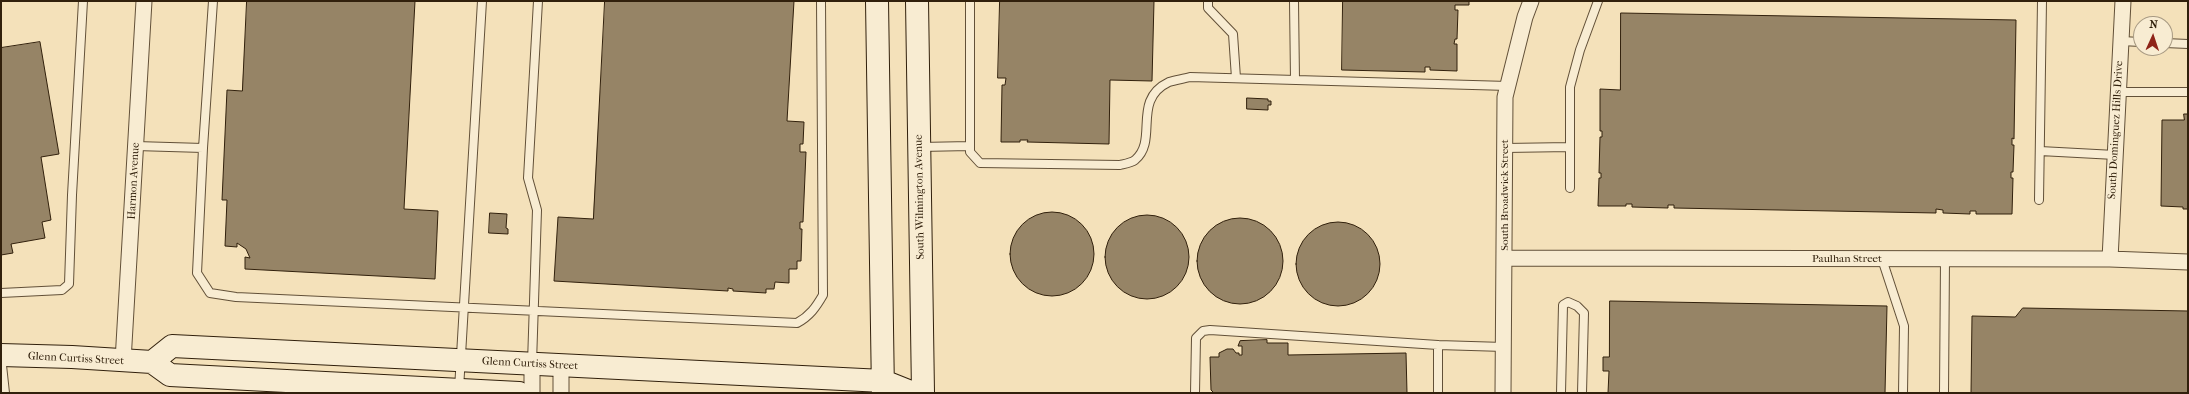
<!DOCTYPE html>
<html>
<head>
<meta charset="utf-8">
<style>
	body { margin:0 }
	#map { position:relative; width:2189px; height:394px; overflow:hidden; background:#f4e1ba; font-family:"IM FELL French Canon",serif }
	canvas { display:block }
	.frame { position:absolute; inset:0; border:2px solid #31200c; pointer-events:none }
	.north { position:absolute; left:2133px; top:16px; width:40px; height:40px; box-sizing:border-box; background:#f8ecd2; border:1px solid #a89a83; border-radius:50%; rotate:3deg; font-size:11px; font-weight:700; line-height:16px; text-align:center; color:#31200c }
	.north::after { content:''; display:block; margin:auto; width:14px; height:18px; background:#8f2418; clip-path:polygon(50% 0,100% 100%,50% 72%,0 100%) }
</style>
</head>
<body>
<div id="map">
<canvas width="2189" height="394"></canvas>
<div class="frame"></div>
<div class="north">N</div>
</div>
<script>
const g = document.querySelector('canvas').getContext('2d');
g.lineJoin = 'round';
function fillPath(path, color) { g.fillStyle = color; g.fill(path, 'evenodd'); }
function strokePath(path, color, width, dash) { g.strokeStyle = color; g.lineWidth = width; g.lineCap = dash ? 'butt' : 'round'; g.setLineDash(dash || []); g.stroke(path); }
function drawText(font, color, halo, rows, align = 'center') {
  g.font = font + ' "IM FELL French Canon",serif'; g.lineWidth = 3; g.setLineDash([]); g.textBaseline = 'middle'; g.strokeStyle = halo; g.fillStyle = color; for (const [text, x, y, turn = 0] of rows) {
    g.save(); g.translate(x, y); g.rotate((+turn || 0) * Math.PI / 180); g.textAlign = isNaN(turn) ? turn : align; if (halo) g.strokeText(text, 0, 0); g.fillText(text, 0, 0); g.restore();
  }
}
const building = new Path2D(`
	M247,1H415L404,209L438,211L435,279L245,269V257L250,258L246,249L237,243V247L225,246L227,200H222L227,90L242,91Z
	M605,1H794L787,121L804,122L803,144H800V152H806L803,222H800V229H802L801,261H797V269H789V283L775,282L774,289H766V293L733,291V289L728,288V291L554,281L558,217L593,219Z
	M1000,1H1154L1152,81L1110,80L1109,144L1027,142L1028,140H1020V142H1001L1002,85H1005L1006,78H998Z
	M1343,1H1469V5H1455V10H1458L1457,39H1455L1454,44H1457V71L1430,70V67H1425V72L1342,70Z
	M1621,13L2016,20L2014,139L2012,138V145H2014L2013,172H2011V178H2013L2012,214H1976V211H1970V214L1943,213V210L1936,209V213L1674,208V205H1668V208L1632,207V204H1626V206H1598L1599,178H1601V173H1599L1600,137H1602V131H1600V89L1620,90Z
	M40,42L59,154L41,157L51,220L42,222L45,238L11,244L13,253L1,255V48Z
	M1247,98L1268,99V101H1271V105H1268V110L1247,109Z
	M2184,114H2188V209H2183V207L2161,206L2162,120H2184Z
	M1010 254a42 42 0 1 1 84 0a42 42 0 1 1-84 0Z
	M490,213L507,214L506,228L508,229V234L489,233Z
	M1105 257a42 42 0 1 1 84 0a42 42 0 1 1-84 0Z
	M1197 261a43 43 0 1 1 86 0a43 43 0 1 1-86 0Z
	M1296 264a42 42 0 1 1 84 0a42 42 0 1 1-84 0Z
	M1610,301L1887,306L1885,393H1608L1609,371H1603V357H1609Z
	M2023,308L2188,311V393H1971L1972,316L2015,317Z
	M1267,340V343H1288V355L1406,353L1407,393H1214L1211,390L1210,357H1219V353L1227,349H1233L1236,353H1239V355H1242V346H1238L1240,341Z`);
const lane = new Path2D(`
	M970,1V152L980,163L1120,165C1124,164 1131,163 1135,160C1159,140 1131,100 1169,82C1175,80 1183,79 1190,77L1508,86
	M1208,1V8L1233,34L1236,78
	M1294,1L1295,80
	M2121,41L2141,42
	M2165,43L2188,44
	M2118,92H2188
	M136,146L203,148L197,273L210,293L236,297L797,323C810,316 816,307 823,295L821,1
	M920,147L970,146
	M203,148L213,1
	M1505,148L1570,147
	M2040,151L2115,155
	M1570,188V87L1580,50L1598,1
	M2039,200L2042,1
	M1882,259L1904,326L1903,393
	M1,293L62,290L69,284L72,195L83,1
	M1438,345L1504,347
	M1,356L5,393
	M532,363L537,210L528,178L538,1
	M459,389L482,1
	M1195,393L1196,338L1203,331L1210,330L1438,345V393
	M1561,393L1563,305L1568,302L1577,306L1584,313L1582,393
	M1944,393L1945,259`);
const street = new Path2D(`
	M1505,258L2110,259L2188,262
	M2110,259L2123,1
	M123,361L144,1
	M532,393V364
	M561,393V365
	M1503,393L1505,97L1525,17L1531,1`);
const secondary = new Path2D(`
	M877,1L883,393
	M917,1L923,393
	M1,355L72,357L152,362L170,375L519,393
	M152,362L172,346L883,381L913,393`);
const streetNames = [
	["South Dominguez Hills Drive",2116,130,-87],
	["Harmon Avenue",134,181,-87],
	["South Broadwick Street",1505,195,-90],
	["South Wilmington Avenue",920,197,-91],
	["Paulhan Street",1847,259],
	["Glenn Curtiss Street",76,359,3],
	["Glenn Curtiss Street",530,364,3]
];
fillPath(building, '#968466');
strokePath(building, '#31200c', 1);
strokePath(lane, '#625038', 10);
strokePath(street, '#625038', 17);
strokePath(secondary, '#31200c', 24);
strokePath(lane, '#f8ecd2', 8);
strokePath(street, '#f8ecd2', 15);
strokePath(secondary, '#f8ecd2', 22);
drawText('11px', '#31200c', '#f8ecd2', streetNames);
</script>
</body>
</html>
